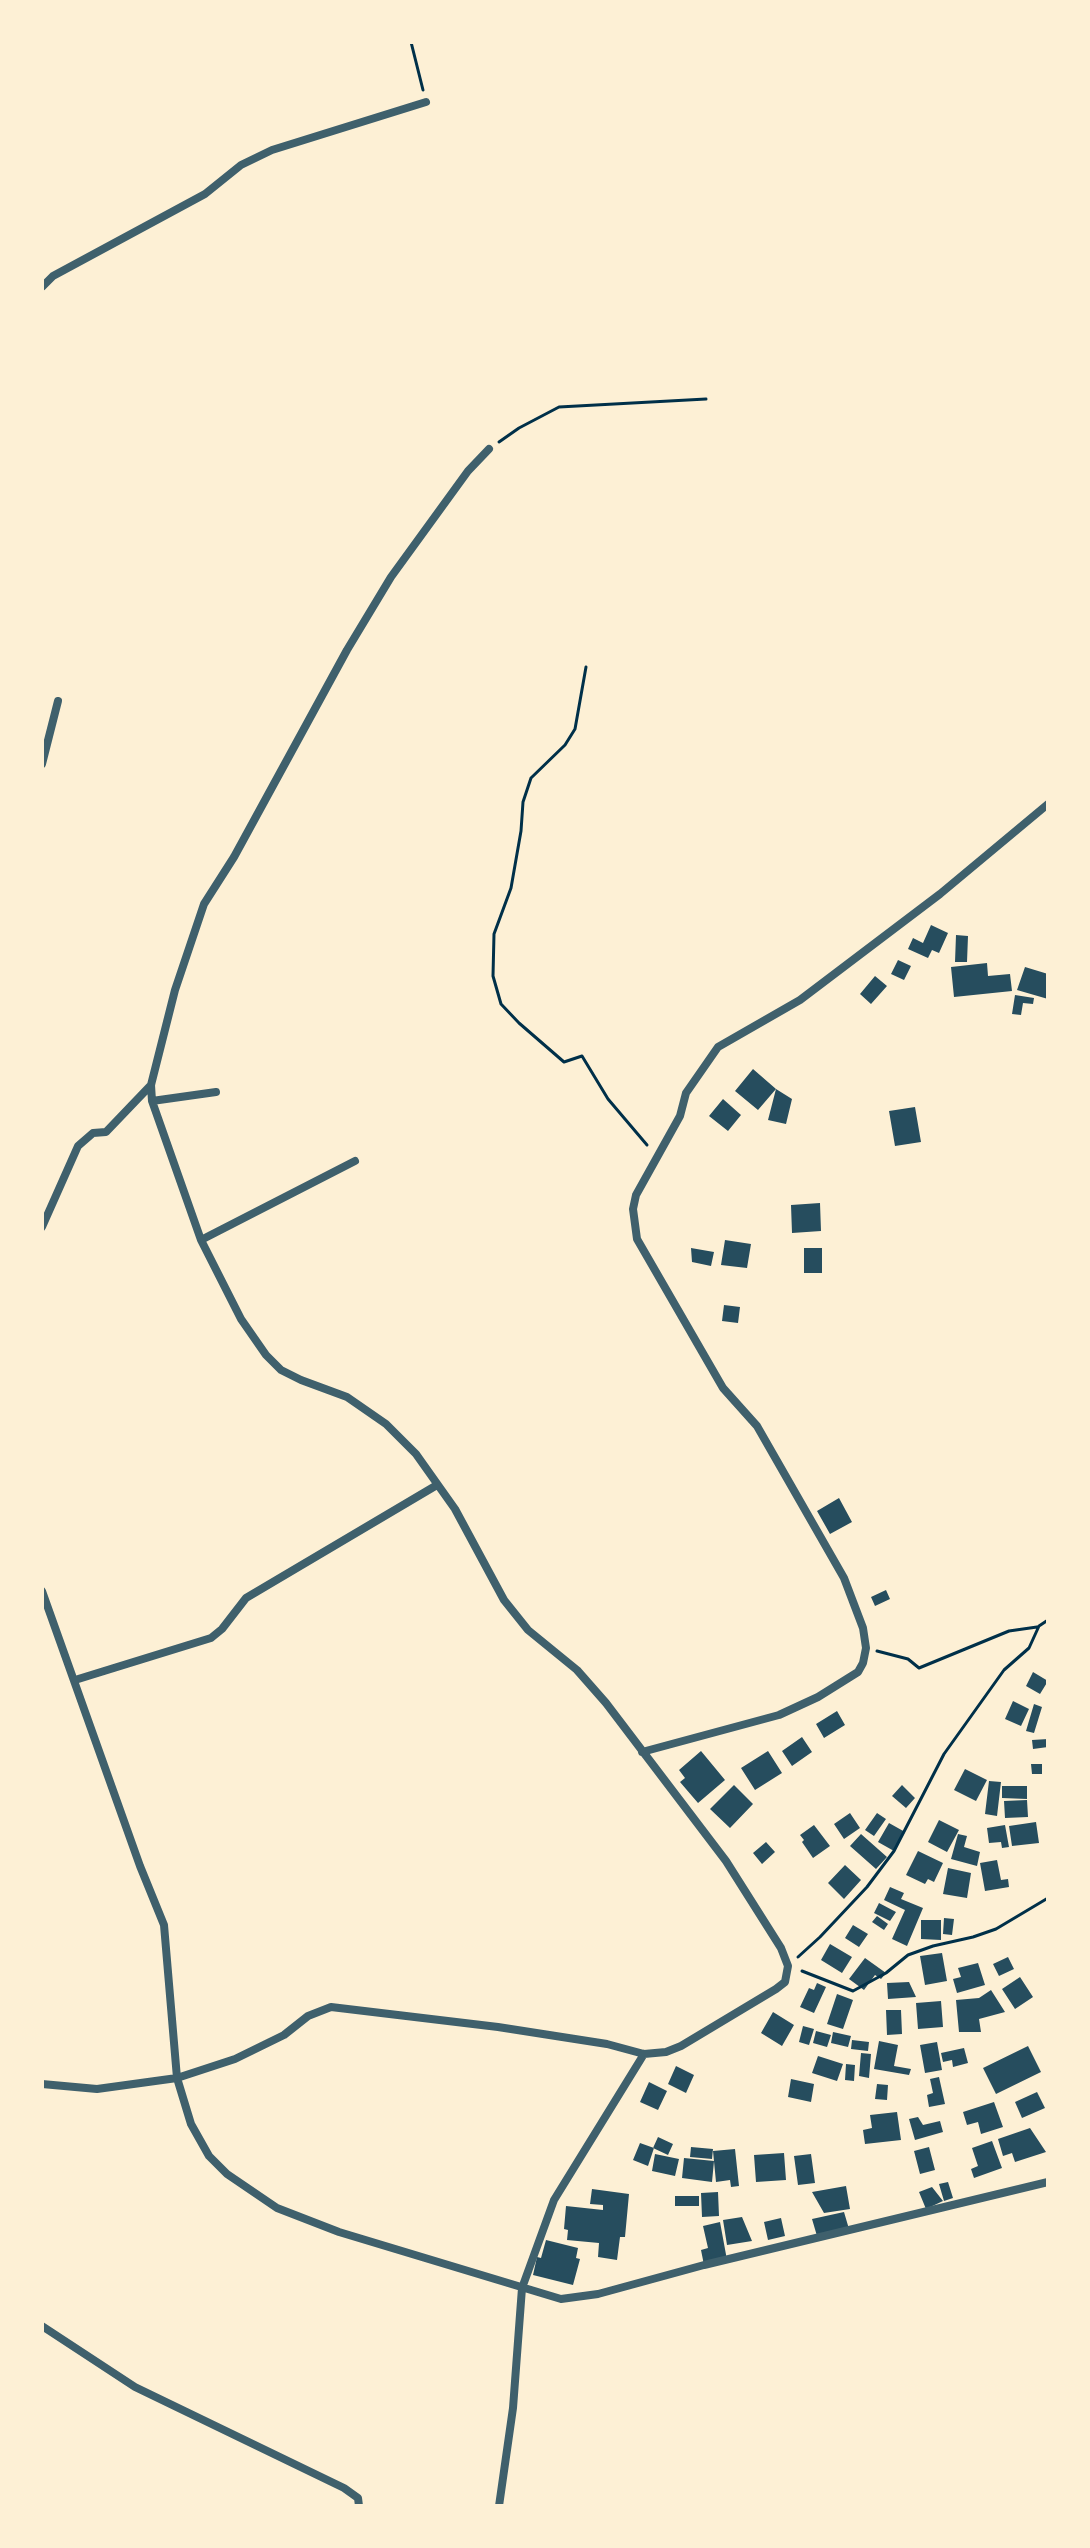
<!DOCTYPE html>
<html>
<head>
<meta charset="utf-8">
<style>
	body { margin:0 }
	#map { position:relative; width:1090px; height:2548px; overflow:hidden; background:#fdf0d5; font-family:"Source Sans 3",sans-serif }
	canvas { display:block }
	.frame { position:absolute; inset:0; border:44px solid #fdf0d5; pointer-events:none }
</style>
</head>
<body>
<div id="map">
<canvas width="1090" height="2548"></canvas>
<div class="frame"></div>
</div>
<script>
const g = document.querySelector('canvas').getContext('2d');
g.lineJoin = 'round';
function fillPath(path, color) { g.fillStyle = color; g.fill(path, 'evenodd'); }
function strokePath(path, color, width, dash) { g.strokeStyle = color; g.lineWidth = width; g.lineCap = dash ? 'butt' : 'round'; g.setLineDash(dash || []); g.stroke(path); }
const building = new Path2D(`
	M931,925L948,933L939,953L932,950L928,958L908,949L913,938L923,943Z
	M956,935L968,936L967,962H955Z
	M898,960L911,966L904,980L891,974Z
	M987,963L988,976L1010,974L1012,991L954,997L951,967Z
	M1025,967L1048,974V999L1017,990Z
	M875,976L887,986L871,1004L860,994Z
	M1015,995L1034,998L1033,1004L1023,1003L1021,1015L1012,1014Z
	M753,1069L776,1089L758,1110L735,1091Z
	M776,1089L792,1099L786,1124L768,1120Z
	M723,1099L741,1115L728,1131L709,1116Z
	M915,1107L921,1142L895,1146L889,1111Z
	M820,1203L821,1231L792,1233L791,1205Z
	M725,1240L751,1244L747,1268L721,1265Z
	M691,1248L714,1252L711,1266L692,1262Z
	M804,1248H822V1273H804Z
	M724,1305L740,1307L738,1323L722,1321Z
	M839,1498L852,1522L830,1534L817,1511Z
	M886,1590L890,1599L875,1606L871,1597Z
	M1033,1672L1048,1681L1040,1694L1026,1686Z
	M1013,1701L1029,1709L1021,1726L1005,1719Z
	M1034,1704L1042,1707L1034,1733L1026,1731Z
	M837,1711L845,1725L824,1738L816,1724Z
	M802,1737L812,1752L792,1766L782,1751Z
	M1048,1739V1747L1033,1749L1032,1740Z
	M701,1751L725,1780L698,1803L680,1782L685,1778L679,1770Z
	M768,1751L782,1773L755,1790L741,1768Z
	M1031,1764H1042V1774H1032Z
	M965,1769L987,1780L976,1801L954,1790Z
	M989,1781L1001,1782L997,1816L985,1814Z
	M734,1785L753,1804L730,1828L710,1809Z
	M902,1785L915,1798L906,1808L892,1796Z
	M1002,1786H1027V1799L1002,1798Z
	M1027,1800L1028,1817L1005,1818L1004,1801Z
	M850,1813L860,1828L844,1839L834,1824Z
	M877,1813L886,1819L874,1836L865,1830Z
	M939,1820L959,1830L947,1852L928,1842Z
	M1036,1822L1039,1843L1012,1846L1009,1826Z
	M889,1823L905,1832L894,1851L878,1842Z
	M814,1825L830,1846L813,1858L802,1842L804,1840L800,1835Z
	M1005,1825L1009,1847L1002,1848L1001,1842L989,1843L987,1828Z
	M861,1834L887,1857L876,1869L850,1846Z
	M958,1834L967,1836L964,1847L980,1852L977,1866L951,1859Z
	M766,1842L775,1852L762,1864L753,1853Z
	M918,1851L943,1863L934,1882L928,1879L925,1884L906,1875Z
	M997,1860L1001,1880L1008,1879L1009,1887L985,1891L980,1863Z
	M845,1865L861,1880L844,1899L828,1883Z
	M948,1868L971,1873L967,1898L943,1894Z
	M890,1887L904,1893L901,1899L923,1908L907,1946L892,1939L905,1910L884,1900Z
	M879,1903L896,1912L890,1921L874,1913Z
	M877,1916L888,1924L884,1930L872,1922Z
	M944,1918L954,1919L952,1935L943,1934Z
	M921,1920H941V1940L921,1939Z
	M853,1925L868,1934L859,1947L845,1938Z
	M830,1944L852,1957L842,1973L821,1960Z
	M942,1953L947,1981L925,1985L920,1956Z
	M1008,1957L1014,1969L999,1976L993,1964Z
	M865,1958L886,1973L881,1979L875,1975L864,1990L849,1979Z
	M978,1963L985,1985L957,1993L953,1979L961,1977L958,1968Z
	M1020,1977L1033,1997L1015,2009L1002,1989Z
	M909,1982L916,1997L888,1999L887,1983Z
	M817,1983L826,1987L814,2013L800,2007L809,1988L814,1990Z
	M991,1990L1005,2012L979,2019L981,2032H959L956,2000L979,1998Z
	M837,1994L853,2000L843,2029L827,2024Z
	M941,2001L943,2027L918,2029L916,2003Z
	M886,2010H901L902,2034L887,2035Z
	M773,2012L794,2025L782,2046L761,2033Z
	M803,2026L814,2029L809,2045L799,2042Z
	M816,2031L831,2035L827,2047L813,2043Z
	M833,2032L851,2036L848,2047L831,2043Z
	M852,2040L869,2042L868,2051L851,2049Z
	M879,2041L898,2045L894,2066L911,2069L909,2075L874,2069Z
	M937,2042L942,2070L925,2073L920,2045Z
	M1028,2046L1041,2072L996,2094L983,2068Z
	M964,2048L968,2063L953,2067L952,2060L943,2062L941,2053Z
	M861,2053L871,2054L869,2078L859,2076Z
	M818,2056L843,2064L837,2081L812,2073Z
	M846,2064L855,2065L854,2081L845,2080Z
	M676,2066L694,2075L686,2093L668,2084Z
	M939,2077L945,2104L929,2107L927,2095L933,2093L930,2079Z
	M791,2079L814,2084L811,2102L788,2097Z
	M649,2082L667,2091L658,2110L640,2102Z
	M877,2084L888,2085L887,2100L875,2099Z
	M1037,2092L1045,2108L1022,2118L1015,2102Z
	M994,2102L1003,2127L981,2134L978,2122L967,2125L963,2112Z
	M897,2112L901,2140L865,2144L863,2130L872,2128L870,2115Z
	M918,2117L923,2125L940,2121L943,2132L915,2140L909,2119Z
	M1030,2128L1046,2152L1015,2162L1012,2153L1003,2156L998,2139Z
	M658,2137L673,2144L668,2155L653,2148Z
	M992,2141L1002,2168L974,2178L971,2169L978,2166L972,2148Z
	M640,2143L654,2148L648,2166L633,2160Z
	M691,2147L713,2149L712,2159L690,2157Z
	M929,2147L935,2170L920,2174L914,2151Z
	M735,2149L739,2186L731,2187L730,2180L716,2182L713,2151Z
	M784,2153L786,2180L756,2182L754,2155Z
	M655,2154L679,2159L675,2176L652,2171Z
	M811,2154L815,2183L798,2185L794,2156Z
	M684,2158L714,2161L712,2182L682,2178Z
	M948,2182L953,2198L944,2201L939,2184Z
	M846,2186L850,2209L824,2213L812,2192Z
	M932,2187L943,2201L926,2209L919,2192Z
	M592,2189L629,2194L625,2237H620L617,2260L598,2257L599,2243L567,2240L568,2230L564,2229L566,2206L603,2210V2205L590,2204Z
	M718,2192L719,2216L702,2217L701,2193Z
	M675,2196H699V2206H675Z
	M844,2212L849,2229L817,2236L812,2219Z
	M742,2217L752,2241L727,2245L723,2220Z
	M781,2218L785,2236L768,2240L764,2222Z
	M720,2222L727,2260L704,2265L701,2250L708,2248L703,2226Z
	M546,2240L578,2248L576,2258L580,2259L573,2285L533,2275L537,2257L541,2258Z`);
const path = new Path2D(`
	M411,42L423,90
	M499,442L519,428L559,407L706,399
	M586,667L575,729L565,745L531,778L523,802L521,831L511,888L494,934L493,976L501,1004L519,1023L564,1062L582,1056L608,1099L647,1145
	M877,1651L908,1659L919,1668L1009,1631L1037,1627
	M798,1957L820,1937L867,1887L894,1851L944,1754L1004,1670L1029,1648L1039,1626L1048,1620
	M802,1971L853,1991L886,1973L908,1955L933,1946L973,1937L996,1929L1048,1898`);
const minor = new Path2D(`
	M42,287L53,276L205,194L241,165L272,150L426,102
	M42,764L58,701
	M152,1101L216,1092
	M42,1227L78,1146L93,1133L106,1132L151,1085
	M201,1240L355,1161
	M42,1591L140,1866L164,1925L177,2078L191,2124L209,2156L227,2174L277,2208L339,2232L561,2299L598,2294L704,2265L1048,2182
	M75,1680L211,1638L222,1629L246,1598L437,1485
	M642,1752L779,1715L818,1697L858,1672L863,1663L866,1648L863,1628L844,1578L757,1426L723,1388L637,1239L633,1209L636,1195L680,1116L686,1093L718,1047L800,1000L940,894L1048,804
	M42,2084L97,2089L177,2078L235,2059L284,2035L308,2016L331,2007L498,2027L607,2044L644,2054L666,2052L681,2046L776,1989L785,1982L788,1966L781,1948L726,1861L606,1703L577,1670L528,1630L504,1600L455,1509L416,1454L386,1424L347,1397L301,1380L281,1370L266,1355L241,1319L201,1240L152,1101L151,1085L175,990L204,904L234,857L347,650L391,577L468,471L489,449
	M42,2326L135,2387L344,2488L358,2498L359,2506
	M499,2506L513,2408L522,2288L554,2200L644,2054`);
fillPath(building, '#264d5e');
strokePath(path, '#003049', 3);
strokePath(minor, '#3f606c', 8);
</script>
</body>
</html>
